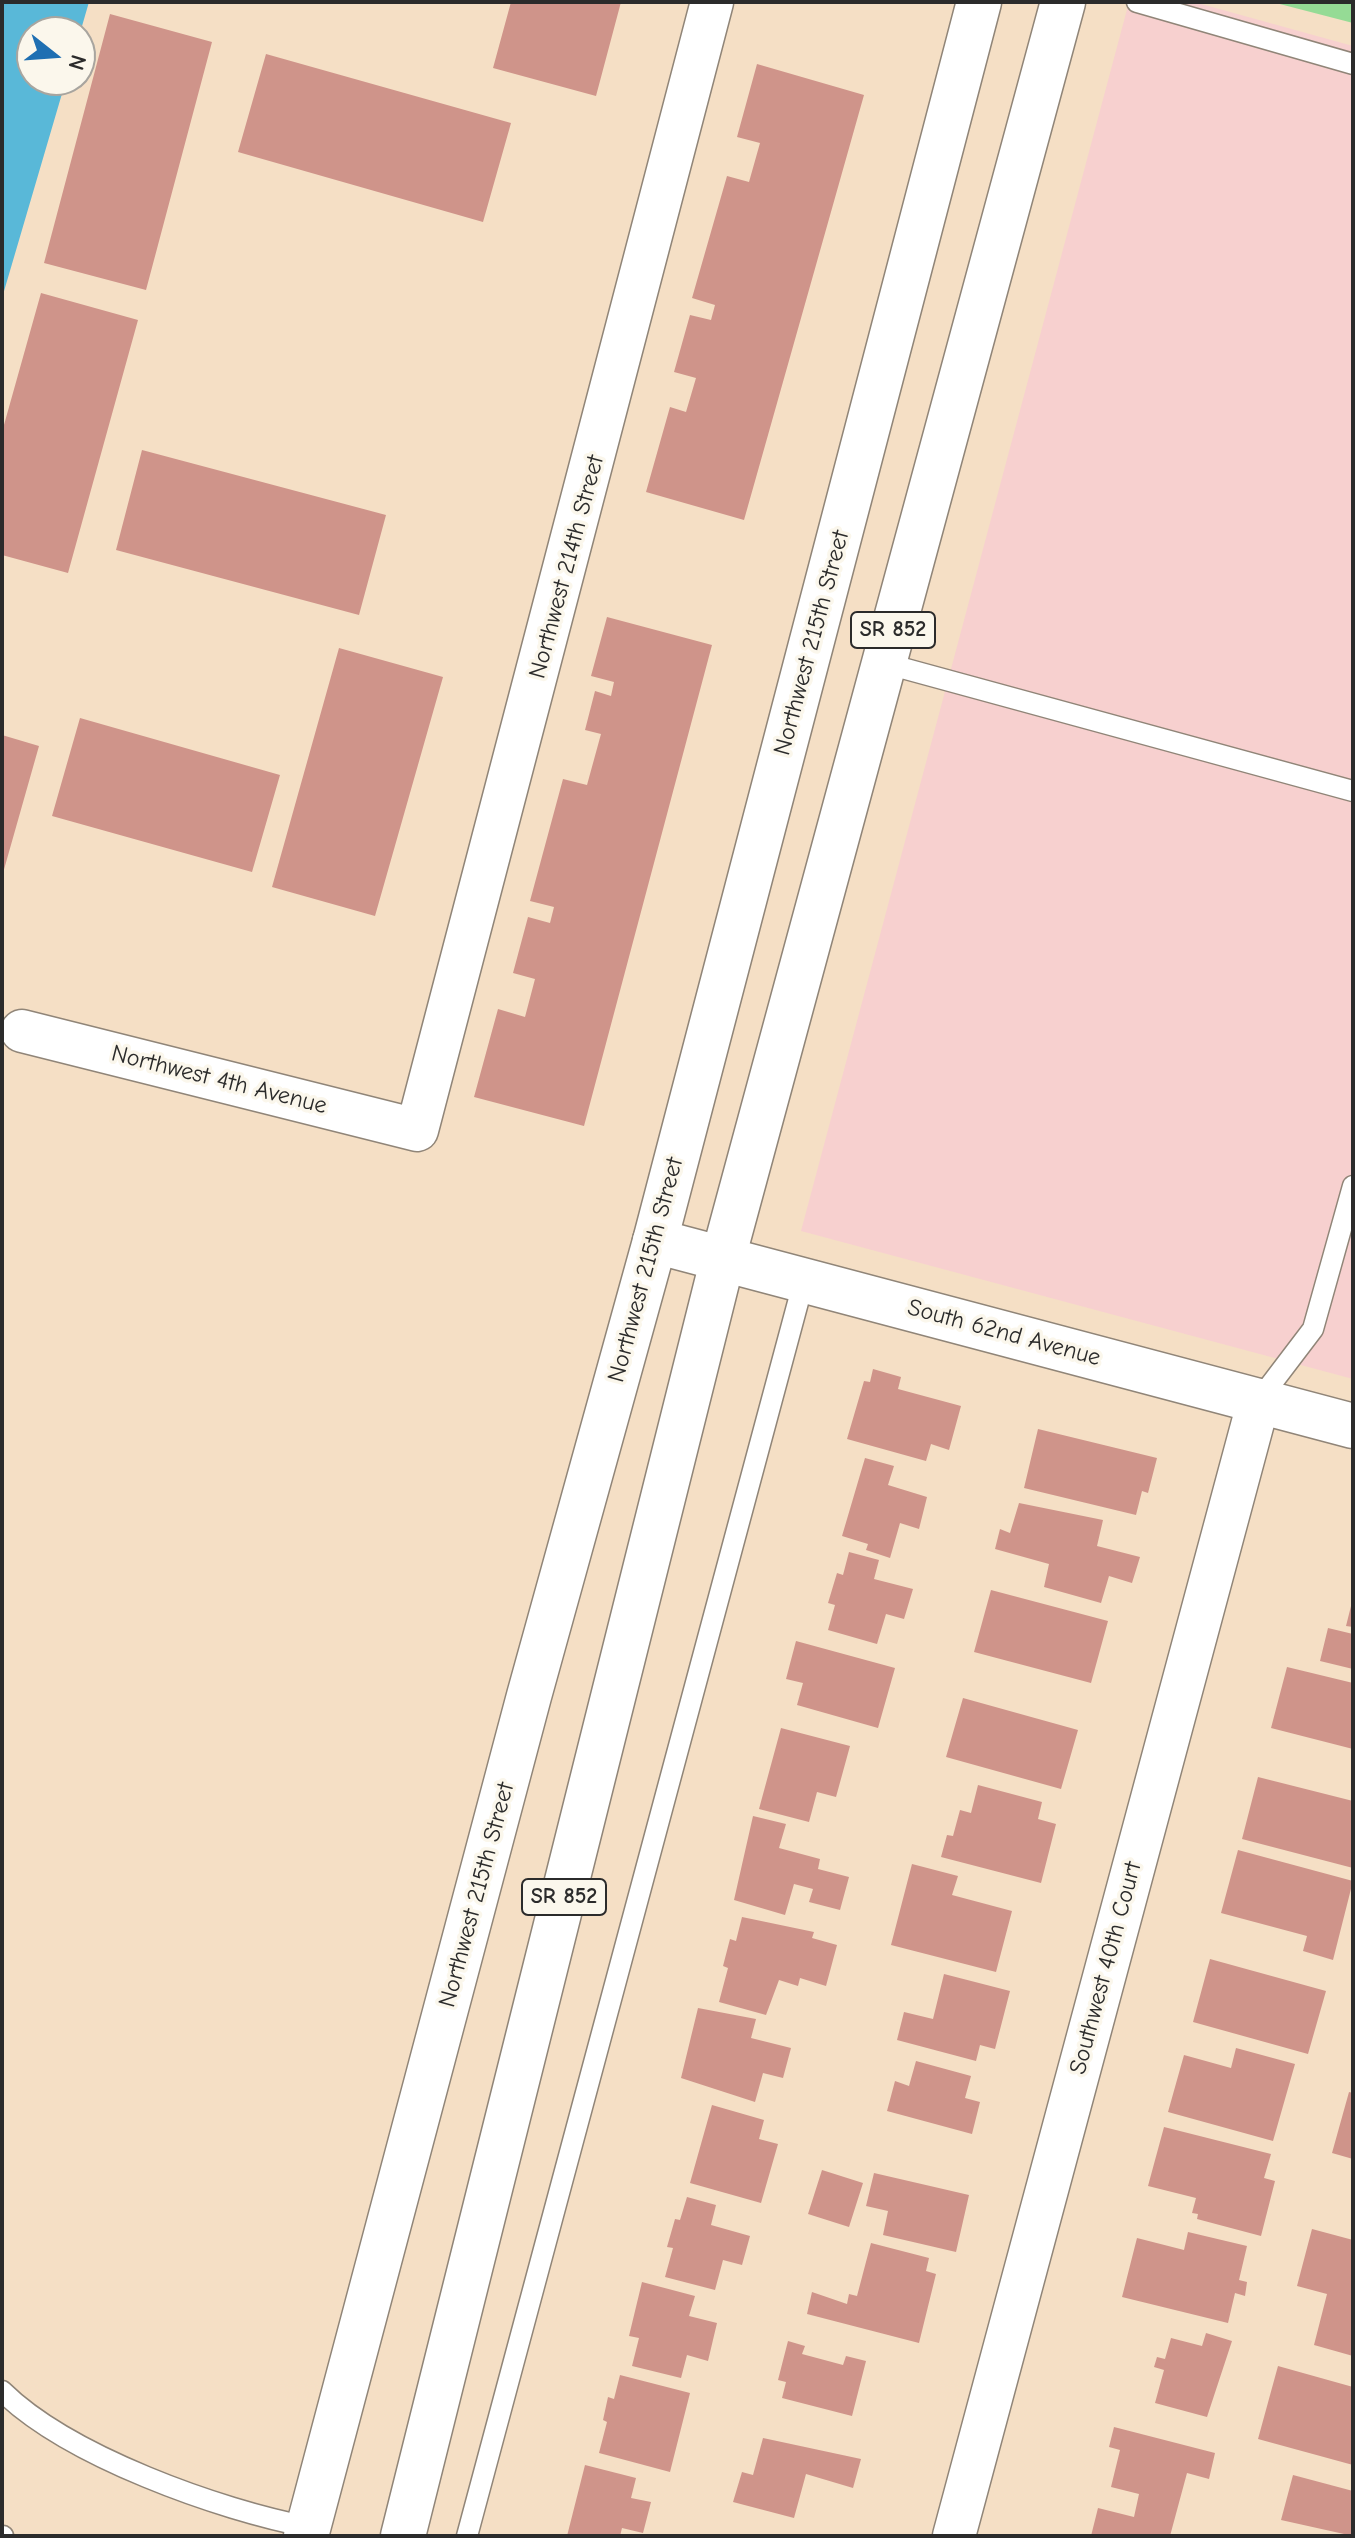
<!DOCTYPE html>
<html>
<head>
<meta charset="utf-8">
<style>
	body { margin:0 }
	#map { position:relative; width:1355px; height:2538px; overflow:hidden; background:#f5dfc5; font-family:"Comic Neue",sans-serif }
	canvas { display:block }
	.frame { position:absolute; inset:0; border:4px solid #2b2b2b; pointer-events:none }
	.north { position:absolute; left:16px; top:16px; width:80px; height:80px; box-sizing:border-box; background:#fbf7ec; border:2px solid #a8a59f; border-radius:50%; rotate:107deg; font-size:22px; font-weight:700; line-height:32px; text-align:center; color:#2b2b2b }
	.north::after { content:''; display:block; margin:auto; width:28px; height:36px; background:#1f6fb2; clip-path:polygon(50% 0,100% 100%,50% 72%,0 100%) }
</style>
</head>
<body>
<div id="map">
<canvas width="1355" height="2538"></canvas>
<div class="frame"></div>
<div class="north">N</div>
</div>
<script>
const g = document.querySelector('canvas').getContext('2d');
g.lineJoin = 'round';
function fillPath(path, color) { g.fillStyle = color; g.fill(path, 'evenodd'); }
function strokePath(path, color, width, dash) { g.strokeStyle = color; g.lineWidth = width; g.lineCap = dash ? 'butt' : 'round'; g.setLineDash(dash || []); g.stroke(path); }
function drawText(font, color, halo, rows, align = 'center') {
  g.font = font + ' "Comic Neue",sans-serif'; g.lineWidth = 7; g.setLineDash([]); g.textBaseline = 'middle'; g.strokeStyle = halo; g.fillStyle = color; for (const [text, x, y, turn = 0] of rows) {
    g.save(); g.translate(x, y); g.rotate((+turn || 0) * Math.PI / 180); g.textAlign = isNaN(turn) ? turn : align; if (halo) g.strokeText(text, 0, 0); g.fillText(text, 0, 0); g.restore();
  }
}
const built = new Path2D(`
	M1129,2H1194L1353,46V1379L801,1231Z`);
const green = new Path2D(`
	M1272,2H1353V23Z`);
const water = new Path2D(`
	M2,2H89L80,33L32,32V80H66L2,298Z`);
const building = new Path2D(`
	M511,2H621L596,96L493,68Z
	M110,14L212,42L146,290L44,263Z
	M266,54L511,123L483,222L238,152Z
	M757,64L864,95L744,520L646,492L670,407L686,412L696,378L674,372L690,315L711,320L715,305L692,298L727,176L749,182L760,143L737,137Z
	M41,293L138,320L68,573L2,555V432Z
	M142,450L386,515L359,615L116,550Z
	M607,617L712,645L584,1126L474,1097L498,1009L525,1017L535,979L513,973L528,917L550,923L554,907L530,901L563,779L587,785L601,734L585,730L595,691L611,696L614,682L591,676Z
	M339,648L443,677L375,916L272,887Z
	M80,718L280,775L252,872L52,816Z
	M2,735L39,746L3,873H2Z
	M873,1369L901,1377L898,1389L961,1406L949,1450L931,1444L926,1461L847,1439L864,1381L870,1382Z
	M1038,1429L1157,1458L1148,1493L1142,1491L1136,1515L1024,1488Z
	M865,1458L894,1466L888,1485L927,1497L919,1529L900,1523L890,1558L866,1550L868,1544L842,1536Z
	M1019,1503L1103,1520L1097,1546L1140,1557L1132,1583L1109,1576L1101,1603L1044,1587L1049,1564L995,1549L1000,1529L1010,1533Z
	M849,1552L879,1560L874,1579L913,1589L904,1619L886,1614L877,1644L828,1630L835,1605L828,1603L837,1573L843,1575Z
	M991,1590L1108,1621L1091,1683L974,1652Z
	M1352,1602H1353V1627L1346,1626Z
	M1328,1628L1353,1634V1669L1320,1661Z
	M796,1641L895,1668L878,1728L797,1705L803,1683L786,1679Z
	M1287,1667L1353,1683V1749L1271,1728Z
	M963,1698L1078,1730L1061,1789L946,1757Z
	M781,1728L850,1746L836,1797L817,1792L809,1822L759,1809Z
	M1258,1777L1353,1801V1868L1242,1839Z
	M978,1785L1042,1802L1038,1819L1056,1824L1041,1883L941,1857L947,1835L953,1836L960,1810L971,1813Z
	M753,1816L786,1824L779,1848L820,1859L818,1869L849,1877L840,1910L809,1902L813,1889L794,1884L785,1915L734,1900Z
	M1238,1850L1353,1881L1333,1960L1303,1951L1307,1936L1221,1913Z
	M912,1864L958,1876L952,1895L1012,1911L996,1972L891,1945Z
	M742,1917L814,1932L812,1938L837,1945L826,1986L800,1978L798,1986L779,1980L766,2015L719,2002L728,1968L723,1966L730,1939L736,1941Z
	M1210,1959L1326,1991L1308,2054L1193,2022Z
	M944,1974L1010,1991L995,2049L980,2045L976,2061L897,2040L904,2012L933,2019Z
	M698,2008L756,2019L751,2038L791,2048L783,2078L763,2073L755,2102L681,2078Z
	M1236,2048L1295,2064L1273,2141L1168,2112L1184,2055L1231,2068Z
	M916,2061L971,2076L965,2098L980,2102L972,2134L887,2111L895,2081L909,2086Z
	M1349,2092L1353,2093V2159L1332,2153Z
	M712,2105L764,2120L759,2139L778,2144L761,2203L690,2183Z
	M1164,2127L1271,2154L1264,2178L1275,2181L1261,2236L1197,2219L1198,2214L1192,2213L1196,2198L1148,2186Z
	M822,2170L863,2183L849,2227L808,2214Z
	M874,2173L969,2195L956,2252L883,2235L888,2211L866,2206Z
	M687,2197L716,2205L711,2225L750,2236L742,2265L723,2260L715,2290L665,2277L673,2248L667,2247L675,2219L680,2220Z
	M1312,2229L1353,2240V2356L1314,2345L1327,2294L1297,2286Z
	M1188,2232L1247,2246L1239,2280L1247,2282L1245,2296L1235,2293L1228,2323L1122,2297L1137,2238L1184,2250Z
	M871,2243L929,2258L926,2271L936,2274L919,2343L807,2314L812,2292L847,2304L849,2294L857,2296Z
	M642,2282L695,2296L689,2316L717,2323L708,2361L687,2355L681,2378L632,2366L639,2338L629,2336Z
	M1206,2333L1232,2341L1207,2417L1155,2403L1164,2370L1154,2367L1157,2357L1165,2359L1171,2338L1202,2346Z
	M788,2341L805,2346L802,2354L843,2365L846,2356L866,2361L852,2416L782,2398L786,2382L778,2380Z
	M1278,2366L1353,2387V2465L1258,2439Z
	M620,2375L690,2393L670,2472L599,2453L607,2422L603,2420L608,2397L614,2399Z
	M1114,2427L1215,2453L1209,2479L1187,2473L1170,2536H1091L1098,2508L1134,2517L1139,2494L1111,2487L1120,2450L1109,2447Z
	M763,2438L861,2459L853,2488L806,2474L794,2518L733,2502L742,2472L753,2475Z
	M585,2465L636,2478L631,2498L651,2502L643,2533L622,2528L620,2536H567Z
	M1293,2475L1353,2491V2536L1281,2520Z`);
const service = new Path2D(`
	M1137,2L1353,64
	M884,663L1353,791
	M1259,1400L1313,1329L1353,1186
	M2,2391C68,2456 219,2510 309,2527
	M2,2536H3
	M467,2536L804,1280`);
const minor = new Path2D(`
	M22,1031L417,1130L712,2
	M954,2536L1259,1400`);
const tertiary = new Path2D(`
	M655,1241L1353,1426`);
const primary = new Path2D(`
	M306,2536L529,1696L655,1241L979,2
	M403,2536L723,1258L1063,2`);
const shields = [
	[893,630,84],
	[564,1897,84]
];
const shieldNames = [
	["SR 852",893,630],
	["SR 852",564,1897]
];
const streetNames = [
	["Northwest 214th Street",567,567,-75],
	["Northwest 215th Street",812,643,-75],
	["Northwest 4th Avenue",219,1080,14],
	["Northwest 215th Street",646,1270,-75],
	["South 62nd Avenue",1004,1333,15],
	["Northwest 215th Street",477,1895,-75],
	["Southwest 40th Court",1106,1968,-75]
];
fillPath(built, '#f7d0cf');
fillPath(green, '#95db95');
fillPath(water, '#59b8d8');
fillPath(building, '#cf948a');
strokePath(service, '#908578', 23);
strokePath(minor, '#908578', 45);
strokePath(tertiary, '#908578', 47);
strokePath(primary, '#908578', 47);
strokePath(service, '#fff', 20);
strokePath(minor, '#fff', 42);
strokePath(tertiary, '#fff', 44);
strokePath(primary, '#fff', 44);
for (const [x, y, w] of shields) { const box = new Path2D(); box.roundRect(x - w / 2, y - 18, w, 36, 6); g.fillStyle = '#fbf7ec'; g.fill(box); strokePath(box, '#2b2b2b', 2); }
drawText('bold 22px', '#2b2b2b', null, shieldNames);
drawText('24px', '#2b2b2b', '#fbf7ec', streetNames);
</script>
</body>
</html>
